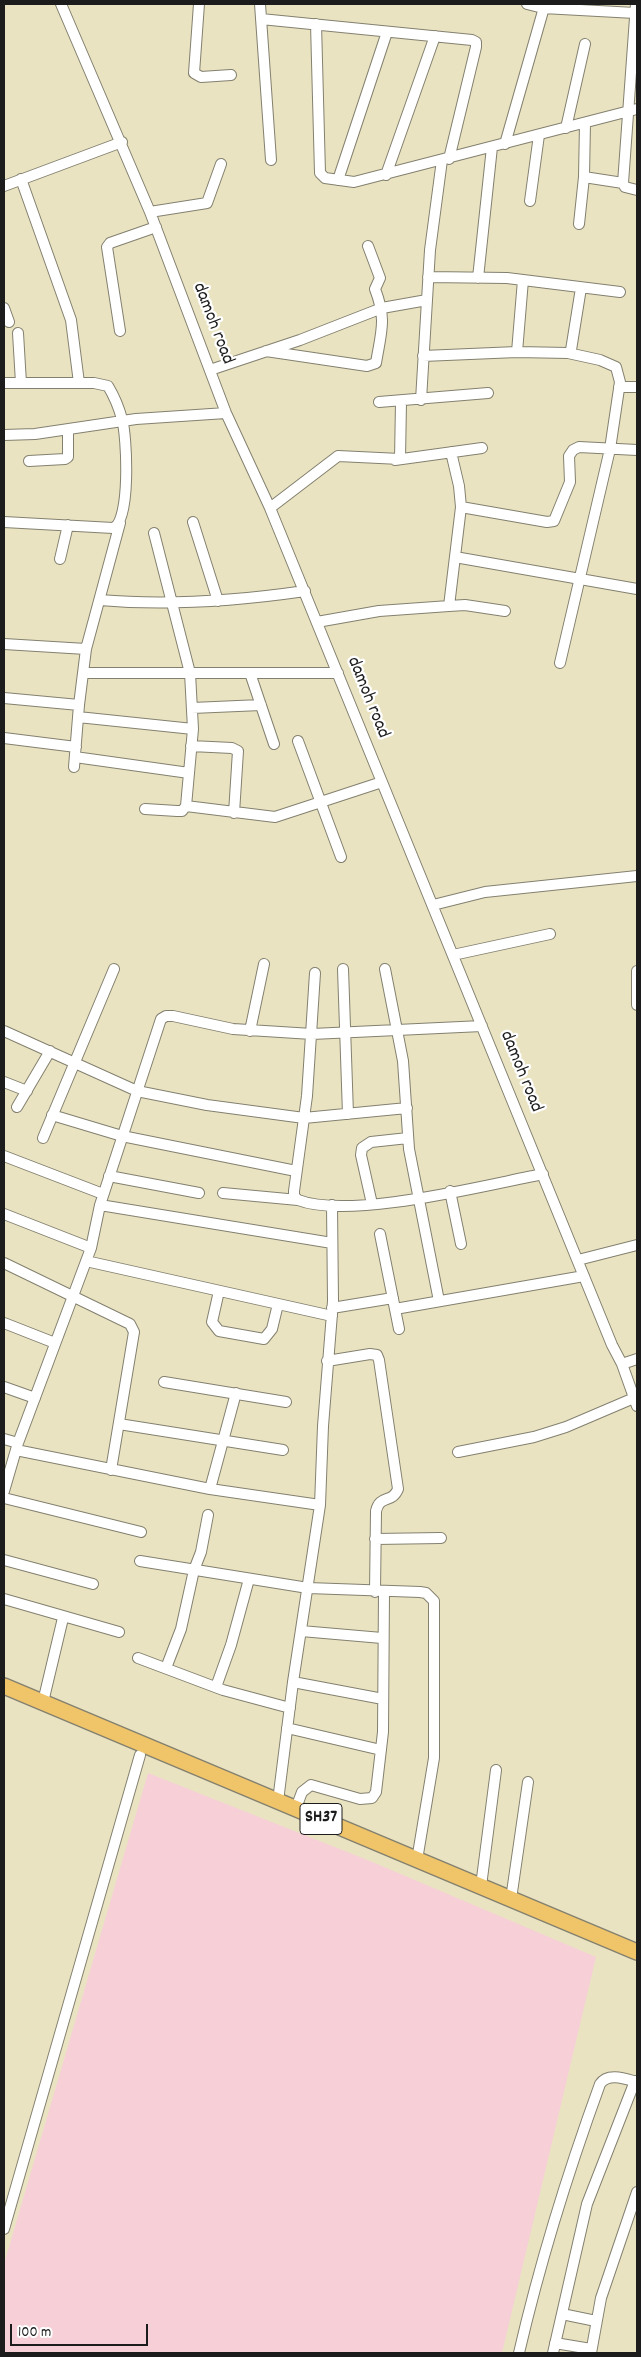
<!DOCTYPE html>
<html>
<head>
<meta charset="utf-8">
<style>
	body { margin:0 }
	#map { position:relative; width:641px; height:2357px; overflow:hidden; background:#eae3c2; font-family:Dekko,sans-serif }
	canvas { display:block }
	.frame { position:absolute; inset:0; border:5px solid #1c1c1c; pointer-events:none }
	.scale { position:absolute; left:10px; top:2324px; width:138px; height:22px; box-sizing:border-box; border:2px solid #1c1c1c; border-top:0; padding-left:6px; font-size:15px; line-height:18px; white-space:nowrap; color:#1c1c1c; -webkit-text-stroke:4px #fff; paint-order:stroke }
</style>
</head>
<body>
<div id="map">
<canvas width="641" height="2357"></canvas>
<div class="frame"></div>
<div class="scale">100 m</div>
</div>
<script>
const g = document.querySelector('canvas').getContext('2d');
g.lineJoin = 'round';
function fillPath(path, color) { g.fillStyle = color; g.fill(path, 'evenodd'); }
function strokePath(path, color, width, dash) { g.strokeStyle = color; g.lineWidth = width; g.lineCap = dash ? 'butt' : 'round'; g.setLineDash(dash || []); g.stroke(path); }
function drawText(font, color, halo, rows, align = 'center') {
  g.font = font + ' Dekko,sans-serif'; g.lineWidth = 4.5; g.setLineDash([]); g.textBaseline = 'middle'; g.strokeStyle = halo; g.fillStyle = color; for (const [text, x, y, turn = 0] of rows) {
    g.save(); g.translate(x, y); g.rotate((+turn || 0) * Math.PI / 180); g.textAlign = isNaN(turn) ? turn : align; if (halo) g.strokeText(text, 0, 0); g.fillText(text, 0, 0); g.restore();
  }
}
const built = new Path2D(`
	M148,1773L370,1861L596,1957L502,2353H4V2264Z`);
const minor = new Path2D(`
	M61,4L150,212L226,413L270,508L612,1345L622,1364L637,1406
	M199,4L194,73L201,77L231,75
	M260,4L271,160
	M527,4L543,8L635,13
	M636,4L623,183L625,187L637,190
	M261,19L472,40L476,42V47L449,159
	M316,24L320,173L325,178L354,182L637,109
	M566,128L585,44
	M505,144L545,4
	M386,175L435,36
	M584,177L623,183
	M21,179L71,320L79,383
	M338,180L387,32
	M4,186L122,142
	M530,201L539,135
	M150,212L207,203L221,164
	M579,224L584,177L585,123
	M428,277L507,278L620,292
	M478,278L492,147
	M4,308L9,322
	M120,331L107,247L110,243L156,227
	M18,333L21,383
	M266,351L367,366L376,363C381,332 387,320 375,289L380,278L368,246
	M517,352L523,280
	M423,356L517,352L568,353L571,350L581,288
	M210,370L300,340L382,308L427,300
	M4,383H94L108,386C114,396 119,408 122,419C127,436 131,522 113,528L4,522
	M619,387H637
	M421,400L430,250L442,160
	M379,402L488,393
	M4,435L35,434L136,419L226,413
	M395,460L482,448
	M29,461L65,459L68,457V430
	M461,507L547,522L554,521L570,482L569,456L573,450L579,447L637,450
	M270,508L338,456L400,459L401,402
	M193,522L218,601
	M455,557L637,589
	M60,559L68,525
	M100,600C168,606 236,601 305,591
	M449,606L461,507L459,486L451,452
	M317,622L379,611L449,606L465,605L505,611
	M4,644L86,649
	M560,663L610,449L620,382L616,367L600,360L568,353
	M83,673H338
	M250,673L274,744
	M4,698L79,705
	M192,708L261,705
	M78,717L193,729
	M4,738L76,747
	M298,741L341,857
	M191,746L232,748L238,751L234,813
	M75,757L189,773
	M74,767L79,705L86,649L120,523
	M186,806L275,817L382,782
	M145,809L177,811H182L186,806L193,729L190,673L154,533
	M433,905L485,892L637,876
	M453,955L550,934
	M343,969L348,1114
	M385,969L403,1061L409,1149L439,1301
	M637,971V1005
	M315,973L307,1096L294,1191V1196L298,1200C350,1220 485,1185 543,1174
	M4,1031L137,1091L207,1105L304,1118L407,1108
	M250,1031L264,964
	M4,1082L27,1091
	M17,1107L50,1051
	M52,1115L122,1136L296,1171
	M43,1138L114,969
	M4,1156L103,1194
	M109,1176L199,1193
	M450,1191L461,1244
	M223,1193L298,1200
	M372,1204L361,1155L362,1148L371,1142L408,1138
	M100,1205L332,1243
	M4,1214L91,1248
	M380,1234L399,1329
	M578,1260L637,1245
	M86,1261L332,1316
	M4,1263L130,1324L134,1332L111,1470
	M219,1291L212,1322L219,1331L264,1339L272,1329L278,1304
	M332,1308L393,1298
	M395,1309L584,1276
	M4,1323L55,1343
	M327,1361L370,1354L377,1355L379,1360L398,1489C392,1504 380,1494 376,1511L375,1592
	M622,1364L637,1359
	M164,1382L286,1402
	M4,1387L35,1398
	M119,1424L283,1450
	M4,1439L18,1443
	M16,1450L210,1489L320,1505
	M458,1452L534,1437L566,1427L634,1398
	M210,1489L236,1393
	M4,1491L18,1443L91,1248L100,1205L161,1019L166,1016H173L233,1029L312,1034L482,1026
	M4,1498L141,1532
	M375,1539L441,1538
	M4,1560L93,1584
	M140,1561L308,1588L420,1592L426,1593L434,1601V1758L417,1860
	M4,1599L119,1632
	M301,1631L382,1638
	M138,1658L223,1690L290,1708
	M166,1668L181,1629L194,1570L201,1552L208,1515
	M293,1682L383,1699
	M216,1687L231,1645L249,1579
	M43,1702L63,1618
	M287,1728L381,1750
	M278,1801L293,1682L320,1505L323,1426L333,1301L332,1205
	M296,1808L302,1792L311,1785L360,1799L372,1798L376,1792L383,1732L384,1592
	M481,1886L496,1770
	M511,1899L528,1782
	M4,2229L140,1755
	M562,2314L596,2321
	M555,2343L591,2349
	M519,2353C540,2262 568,2172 600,2084C608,2072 626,2079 637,2082
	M553,2353L587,2204L635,2081
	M591,2353L601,2298L637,2192`);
const primary = new Path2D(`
	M4,1686L637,1952`);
const shields = [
	[321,1819,42]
];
const shieldNames = [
	["SH37",321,1819]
];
const streetNames = [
	["damoh road",212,324,69],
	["damoh road",367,698,68],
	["damoh road",520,1072,68]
];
fillPath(built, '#f6cfd7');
strokePath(minor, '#83806f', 12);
strokePath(primary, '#83806f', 18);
strokePath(minor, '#fff', 10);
strokePath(primary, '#f0c469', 15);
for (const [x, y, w] of shields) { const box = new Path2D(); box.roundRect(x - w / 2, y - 15.5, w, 31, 4); g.fillStyle = '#fff'; g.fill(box); strokePath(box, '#1c1c1c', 1); }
drawText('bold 18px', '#1c1c1c', null, shieldNames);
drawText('19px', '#1c1c1c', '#fff', streetNames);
</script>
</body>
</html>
